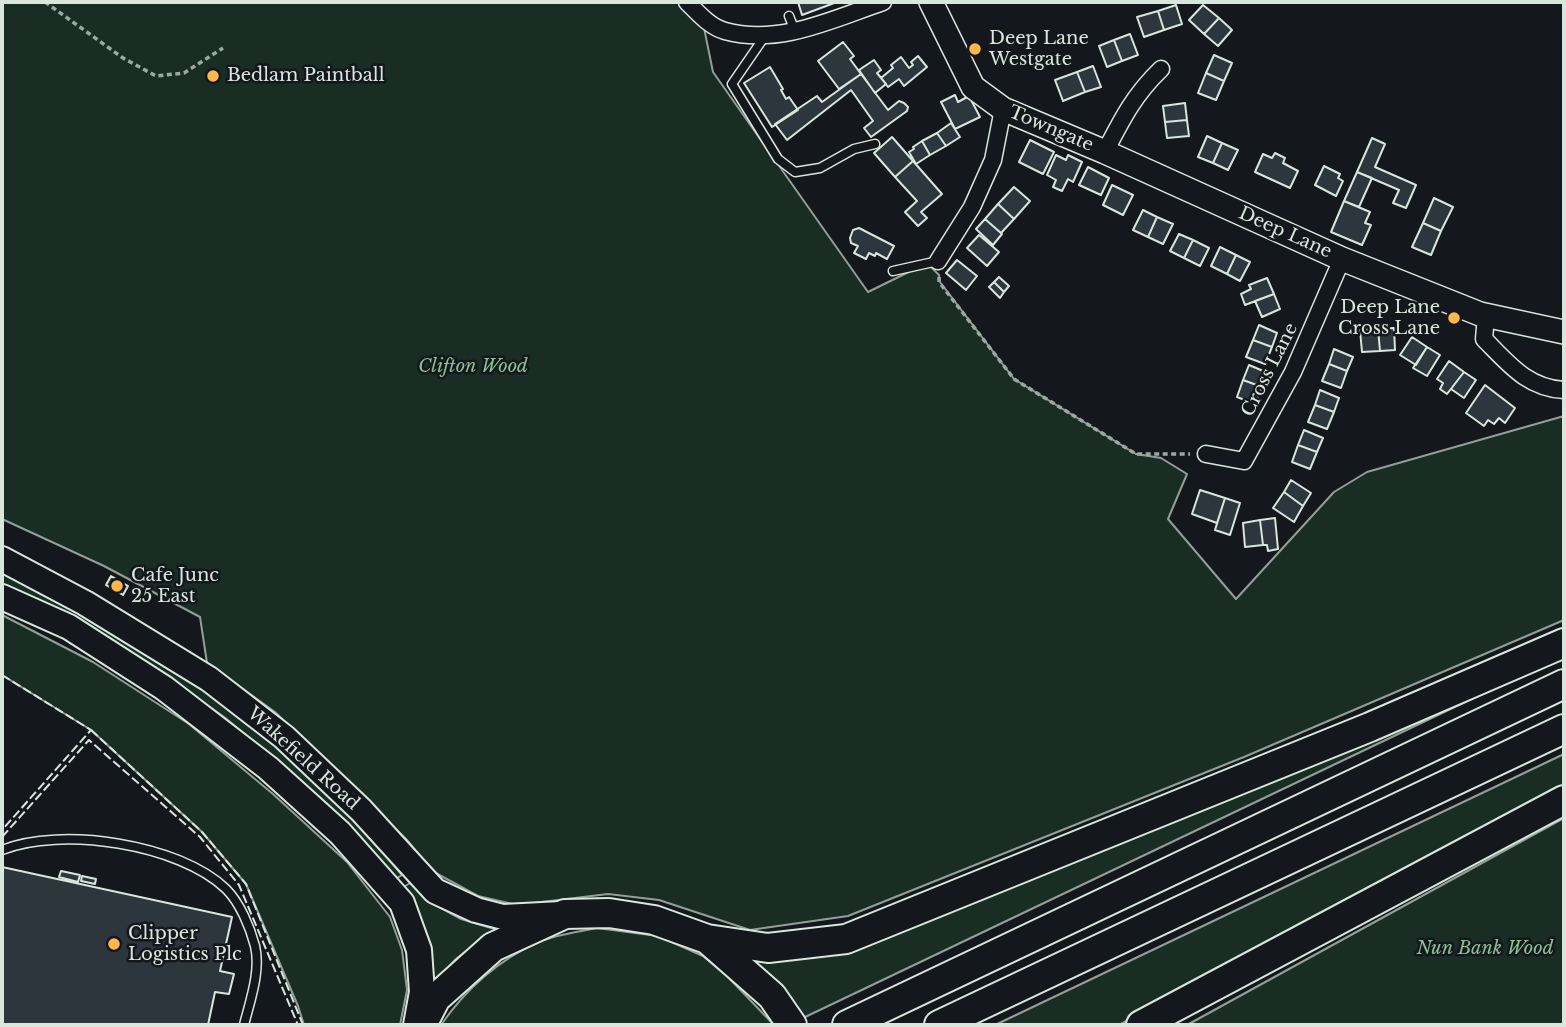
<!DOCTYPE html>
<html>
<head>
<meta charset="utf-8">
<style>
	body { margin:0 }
	#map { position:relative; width:1566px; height:1027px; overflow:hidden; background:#14181c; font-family:"Libre Baskerville",serif }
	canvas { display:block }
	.frame { position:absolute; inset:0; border:4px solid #d8e6dc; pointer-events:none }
</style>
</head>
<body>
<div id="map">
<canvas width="1566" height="1027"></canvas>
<div class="frame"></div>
</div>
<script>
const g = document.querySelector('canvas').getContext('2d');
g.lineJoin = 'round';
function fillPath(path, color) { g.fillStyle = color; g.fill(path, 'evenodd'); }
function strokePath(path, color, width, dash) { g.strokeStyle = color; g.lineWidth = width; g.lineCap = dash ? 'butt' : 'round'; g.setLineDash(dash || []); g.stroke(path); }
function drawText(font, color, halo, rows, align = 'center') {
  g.font = font + ' "Libre Baskerville",serif'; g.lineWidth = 5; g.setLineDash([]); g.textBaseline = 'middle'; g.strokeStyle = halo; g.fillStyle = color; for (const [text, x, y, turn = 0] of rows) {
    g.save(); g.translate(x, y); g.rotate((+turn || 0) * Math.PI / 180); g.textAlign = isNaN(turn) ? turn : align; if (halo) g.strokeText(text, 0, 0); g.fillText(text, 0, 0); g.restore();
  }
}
const green = new Path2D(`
	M2,2H687L702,18L713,72L868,292L927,263L939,275L940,282L1014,379L1136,454L1161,458L1187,474L1168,519L1236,599L1334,492L1367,472L1564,416V620L1244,757L848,916L750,930L659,900L608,894L517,905L478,896L432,871L407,840L275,712L207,663L200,617L104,566L2,519Z
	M2,571C32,587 62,601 92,618C208,683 318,771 402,875L394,880L281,764L224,717L156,669L2,587Z
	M2,615L93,662L189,724L273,794L347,862L390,917L402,950L407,990L400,1025H304L298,1006L246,884L202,832L91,730L2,675Z
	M1503,684L803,1018L752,958L769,957Z
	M1564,754V788L1119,1025H995Z
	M1564,818V1025H1187Z
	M410,883L432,903L461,919L498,930C483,939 469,948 456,959C448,967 442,978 432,983L402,888Z
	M597,928L658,936L703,956L727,976L774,1025H441C465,990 499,959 539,942C557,934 578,932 597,928Z`);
const building = new Path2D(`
	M798,2H837L802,15Z
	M1176,5L1182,24L1164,30L1158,11Z
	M1203,5L1219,18L1204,34L1189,20Z
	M1158,11L1164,30L1144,37L1137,17Z
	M1219,18L1232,30L1218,46L1204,34Z
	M1130,34L1138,55L1122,61L1114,40Z
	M1114,40L1122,61L1107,67L1099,46Z
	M843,42L854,56L850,59L861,74L839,89L818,61Z
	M1214,55L1232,63L1224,81L1206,73Z
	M918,56L927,67L904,86L899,79L888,87L881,78L893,68L891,65L901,57L909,68L913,65L911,62Z
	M874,60L881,70L877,73L886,84L875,93L859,70Z
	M1093,66L1101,87L1085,92L1077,72Z
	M770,67L783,89L781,90L786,99L789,97L798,110L772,127L744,83Z
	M1077,72L1085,92L1063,101L1055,80Z
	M1206,73L1224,81L1216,100L1198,93Z
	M861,74L888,110L899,101L904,103L908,107L907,111L871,137L864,128L873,121L851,90L787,140L775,124L817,96L822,102Z
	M955,95L958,102L969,96L980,117L955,129L941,102Z
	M1185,103L1187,120L1165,122L1163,106Z
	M1187,120L1189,136L1167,138L1165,122Z
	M951,123L960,137L946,146L937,133Z
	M937,133L946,146L930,155L922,141Z
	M1207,136L1222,143L1213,163L1198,157Z
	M892,137L913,161L895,177L874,153Z
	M1372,138L1385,144L1375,167L1416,185L1406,208L1393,203L1399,190L1357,172Z
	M1030,140L1054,152L1043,174L1019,162Z
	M922,141L930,155L916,164L909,152L914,149L913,147Z
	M1222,143L1238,150L1228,170L1213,163Z
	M1275,153L1285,158L1283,163L1298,171L1290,188L1255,172L1263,154L1272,158Z
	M1056,155L1066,160L1068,155L1082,162L1073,182L1068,179L1062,191L1053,187L1056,180L1047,175Z
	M913,161L942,194L921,212L927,218L918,226L905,212L917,201L895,177Z
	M1324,166L1340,174L1338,178L1343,181L1336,196L1315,185Z
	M1088,167L1109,178L1101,195L1079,185Z
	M1357,172L1372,178L1359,207L1344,201Z
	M1112,185L1133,195L1123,215L1103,205Z
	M1014,187L1030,201L1014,219L998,204Z
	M1434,198L1453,207L1441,231L1423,223Z
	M1344,201L1370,212L1365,223L1371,225L1362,245L1331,232Z
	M998,204L1014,219L1001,233L985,219Z
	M1143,210L1157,217L1148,237L1133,230Z
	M1157,217L1173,224L1163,244L1148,237Z
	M985,219L1002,234L993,245L976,229Z
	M1423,223L1441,231L1431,255L1412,247Z
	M859,228L894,246L887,259L876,253L875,256L869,253L866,259L854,253L858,246L851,243L850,238L853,230Z
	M1179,234L1193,240L1184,258L1170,251Z
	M979,235L999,252L987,266L967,248Z
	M1193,240L1209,248L1200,266L1184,258Z
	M1220,247L1236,255L1227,274L1211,266Z
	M1236,255L1250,262L1240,281L1227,274Z
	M957,260L977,276L966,290L946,273Z
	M999,277L1009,286L1004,292L994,282Z
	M1267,278L1274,294L1245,305L1241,294L1251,289L1249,285Z
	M994,282L1004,292L1000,298L989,287Z
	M1274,294L1280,309L1262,317L1255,301Z
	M1259,325L1277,333L1272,347L1253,340Z
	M1394,328L1395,350L1380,351L1378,329Z
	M1378,329L1380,351L1362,352L1360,330Z
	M1412,337L1427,347L1416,365L1400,355Z
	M1253,340L1272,347L1265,364L1246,357Z
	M1427,347L1440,355L1427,376L1413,368Z
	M1334,349L1353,357L1347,371L1329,364Z
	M1449,361L1464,372L1447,394L1440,389L1443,383L1437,379Z
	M1329,364L1347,371L1341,388L1322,381Z
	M1249,365L1268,373L1262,387L1243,380Z
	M1464,372L1476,380L1464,398L1451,389Z
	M1243,380L1262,387L1255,404L1237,397Z
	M1485,385L1515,408L1505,423L1499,418L1494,424L1488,420L1484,426L1466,413Z
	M1320,390L1339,398L1334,412L1315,405Z
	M1315,405L1334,412L1327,429L1308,422Z
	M1304,430L1323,438L1317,452L1298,445Z
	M1298,445L1317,452L1310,469L1292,462Z
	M1291,480L1311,493L1303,506L1284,492Z
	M1200,490L1225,498L1217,523L1192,514Z
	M1284,492L1303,506L1294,522L1273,508Z
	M1225,498L1240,503L1230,535L1215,530Z
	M1275,518L1278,549L1268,551L1267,545H1263L1260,520Z
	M1260,520L1263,545L1245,547L1243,523Z
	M111,576L128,586L123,595L106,585Z
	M2,867L232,917L220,971L234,974L229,994L215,992L208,1025H2Z
	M61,871L80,875L78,882L59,877Z
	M82,876L96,879L95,884L81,881Z`);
const path = new Path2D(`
	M45,2L123,58L156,76L184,73L223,48
	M939,277V282L1014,379L1136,454H1190`);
const lane = new Path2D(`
	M789,16L795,31
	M765,36L732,84L778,159L795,172L820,168L854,149L875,144
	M893,271L938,261
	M2,850C60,826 180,844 226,889C240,903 250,927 255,946C261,971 250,1001 244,1025`);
const street = new Path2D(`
	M687,2C698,13 710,27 725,31C779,46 833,19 883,2
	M1105,152C1122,119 1134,95 1161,69
	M938,261L972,207L993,160L1003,109
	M1486,316L1484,339C1508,363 1527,388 1564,390
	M1206,454L1244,461L1293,372L1342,259`);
const secondary = new Path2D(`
	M931,2L973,87L1003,109L1105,152L1342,259L1480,314L1564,332`);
const primary = new Path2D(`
	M2,559L85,603L209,679L284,737L361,810L435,891L476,910L503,917L562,914
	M2,597L69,627L164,688L268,768L340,833L402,903L419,950L422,992L416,1025`);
const highway = new Path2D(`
	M707,939L768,948L846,939L1370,727L1564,643
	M422,1025L436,998L493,947L565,914L609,913L654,920L707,939L772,996L792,1025
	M847,1025L1564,684
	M939,1025L1564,729
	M1141,1025L1564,800`);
const fence = new Path2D(`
	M2,675L91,730L2,830
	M91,730L202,832L246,884L303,1025
	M2,837L89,740L200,837L239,885L298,1025`);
const markers = [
	[975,49,7,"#ffb74d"],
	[213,76,7,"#ffb74d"],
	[1454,318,7,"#ffb74d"],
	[117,586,7,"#ffb74d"],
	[114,944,7,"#ffb74d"]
];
const poiNames = [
	["Deep Lane",989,39],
	["Westgate",989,60],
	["Bedlam Paintball",227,76],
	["Deep Lane",1440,308,"right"],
	["Cross Lane",1440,329,"right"],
	["Cafe Junc",131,576],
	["25 East",131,597],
	["Clipper",128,934],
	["Logistics Plc",128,955]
];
const streetNames = [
	["Towngate",1051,129,23],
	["Deep Lane",1285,233,24],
	["Cross Lane",1270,370,-63],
	["Wakefield Road",303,759,42]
];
const parkNames = [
	["Clifton Wood",473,367],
	["Nun Bank Wood",1485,949]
];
fillPath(green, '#1a2d24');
strokePath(green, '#939e99', 2);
fillPath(building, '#2c363c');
strokePath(building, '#d8e6dc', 2);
strokePath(lane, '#d8e6dc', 11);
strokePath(street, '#d8e6dc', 19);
strokePath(secondary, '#d8e6dc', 26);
strokePath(primary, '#d8e6dc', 28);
strokePath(highway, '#d8e6dc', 32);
strokePath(path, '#9da8a2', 3.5, [5, 3.5]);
strokePath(lane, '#14181c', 8);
strokePath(street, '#14181c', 16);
strokePath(secondary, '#14181c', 23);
strokePath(primary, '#14181c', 24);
strokePath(highway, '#14181c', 28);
strokePath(fence, '#d8e6dc', 2, [9, 3.5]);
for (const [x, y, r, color] of markers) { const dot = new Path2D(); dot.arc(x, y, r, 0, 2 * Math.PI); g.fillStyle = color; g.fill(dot); strokePath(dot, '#14181c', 2.5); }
drawText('18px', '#d8e6dc', '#14181c', poiNames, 'left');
drawText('18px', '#d8e6dc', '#14181c', streetNames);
drawText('italic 18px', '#8ac095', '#14181c', parkNames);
</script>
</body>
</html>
